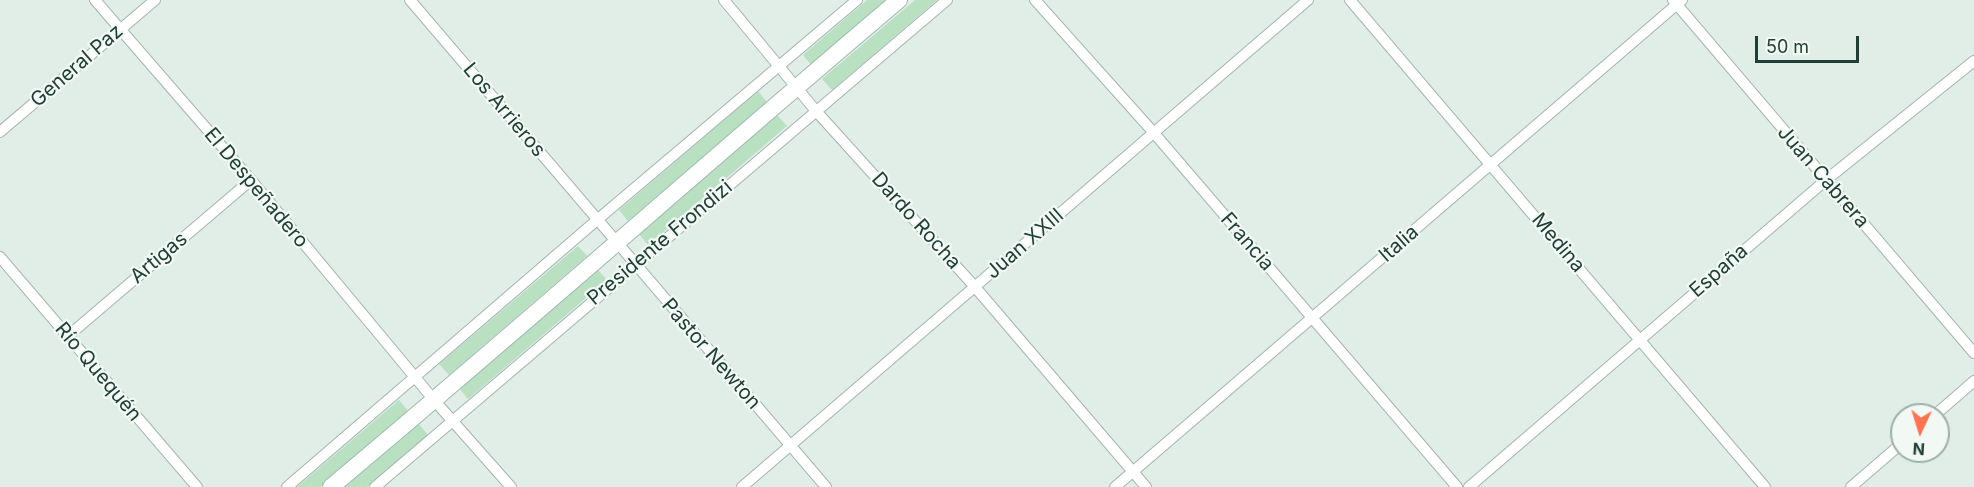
<!DOCTYPE html>
<html>
<head>
<meta charset="utf-8">
<style>
	body { margin:0 }
	#map { position:relative; width:1974px; height:487px; overflow:hidden; background:#e1ede7; font-family:Inter,sans-serif }
	canvas { display:block }
	.north { position:absolute; left:1890px; top:403px; width:60px; height:60px; box-sizing:border-box; background:#f2f9f5; border:2px solid #9eafa9; border-radius:50%; rotate:184deg; font-size:16px; font-weight:700; line-height:24px; text-align:center; color:#203f36 }
	.north::after { content:''; display:block; margin:auto; width:21px; height:27px; background:#fe744e; clip-path:polygon(50% 0,100% 100%,50% 72%,0 100%) }
	.scale { position:absolute; left:1755px; top:36px; width:104px; height:27px; box-sizing:border-box; border:3px solid #203f36; border-top:0; padding-left:8px; font-size:18px; line-height:21px; white-space:nowrap; color:#203f36; -webkit-text-stroke:4px #f2f9f5; paint-order:stroke }
</style>
</head>
<body>
<div id="map">
<canvas width="1974" height="487"></canvas>
<div class="north">N</div>
<div class="scale">50 m</div>
</div>
<script>
const g = document.querySelector('canvas').getContext('2d');
g.lineJoin = 'round';
function fillPath(path, color) { g.fillStyle = color; g.fill(path, 'evenodd'); }
function strokePath(path, color, width, dash) { g.strokeStyle = color; g.lineWidth = width; g.lineCap = dash ? 'butt' : 'round'; g.setLineDash(dash || []); g.stroke(path); }
function drawText(font, color, halo, rows, align = 'center') {
  g.font = font + ' Inter,sans-serif'; g.lineWidth = 4.5; g.setLineDash([]); g.textBaseline = 'middle'; g.strokeStyle = halo; g.fillStyle = color; for (const [text, x, y, turn = 0] of rows) {
    g.save(); g.translate(x, y); g.rotate((+turn || 0) * Math.PI / 180); g.textAlign = isNaN(turn) ? turn : align; if (halo) g.strokeText(text, 0, 0); g.fillText(text, 0, 0); g.restore();
  }
}
const green = new Path2D(`
	M867,0H889L812,66L803,55Z
	M915,0H937L832,90L822,79Z
	M758,91L767,102L628,221L619,210Z
	M777,115L787,126L648,245L639,234Z
	M578,246L587,256L449,375L439,364Z
	M598,270L607,280L468,399L459,388Z
	M399,400L408,411L320,487H297Z
	M419,424L428,435L367,487H345Z`);
const street = new Path2D(`
	M95,0L251,180L434,400L511,487
	M410,0L826,487
	M724,0L816,111L975,287L1146,487
	M1035,0L1154,133L1457,487
	M1350,0L1765,487
	M1673,0L1974,353
	M0,132L155,0
	M0,257L197,487
	M68,336L251,180
	M1935,415L1974,381
	M287,487L597,220L857,0
	M375,487L947,0
	M742,487L1308,0
	M1115,487L1682,0
	M1469,487L1826,180L1974,61
	M1851,487L1902,443`);
const secondary = new Path2D(`
	M331,487C522,327 709,161 899,0`);
const streetNames = [
	["General Paz",77,66,-41],
	["Los Arrieros",504,110,50],
	["Juan Cabrera",1823,177,49],
	["El Despeñadero",256,188,50],
	["Dardo Rocha",916,221,48],
	["Francia",1247,242,49],
	["Presidente Frondizi",660,243,-40],
	["Medina",1558,243,50],
	["Juan XXIII",1025,244,-41],
	["Italia",1399,244,-41],
	["Artigas",159,258,-40],
	["España",1719,271,-41],
	["Pastor Newton",711,354,49],
	["Río Quequén",98,372,50]
];
fillPath(green, '#b8e0c1');
strokePath(street, '#a3b5ae', 12);
strokePath(secondary, '#9ebaaf', 18);
strokePath(street, '#fff', 10);
strokePath(secondary, '#fff', 16);
drawText('20px', '#203f36', '#f2f9f5', streetNames);
</script>
</body>
</html>
